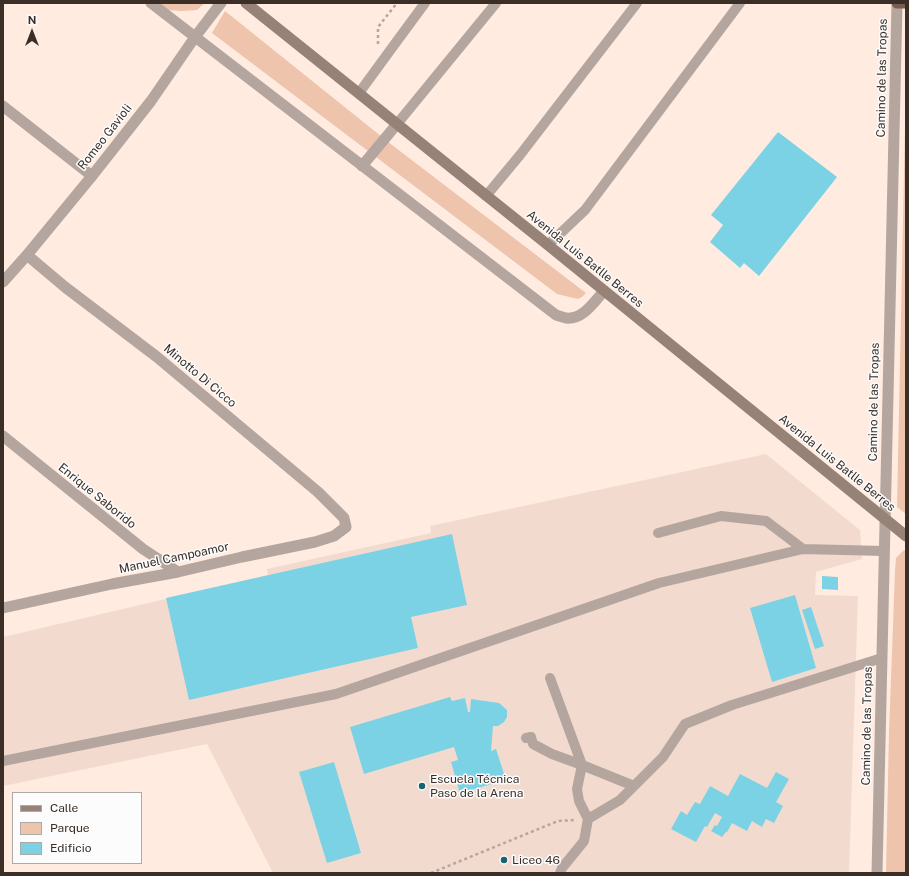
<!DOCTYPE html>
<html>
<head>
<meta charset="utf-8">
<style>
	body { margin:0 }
	#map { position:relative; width:909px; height:876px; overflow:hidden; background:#ffebe0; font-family:"Public Sans",sans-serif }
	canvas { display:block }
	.frame { position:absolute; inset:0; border:4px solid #3a2e27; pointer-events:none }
	.legend { position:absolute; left:12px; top:792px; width:130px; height:72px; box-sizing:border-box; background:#fcfcfc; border:1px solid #aeaaa7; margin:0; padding:5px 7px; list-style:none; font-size:12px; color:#3a2e27 }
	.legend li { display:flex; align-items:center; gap:8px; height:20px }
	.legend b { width:20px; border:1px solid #aeaaa7 }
	.north { position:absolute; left:12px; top:12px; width:40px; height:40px; -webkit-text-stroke:3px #fcfcfc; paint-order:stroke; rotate:0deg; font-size:11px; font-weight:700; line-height:16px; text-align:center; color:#3a2e27 }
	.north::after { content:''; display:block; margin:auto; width:14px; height:18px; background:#3a2e27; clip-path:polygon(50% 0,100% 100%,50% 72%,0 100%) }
</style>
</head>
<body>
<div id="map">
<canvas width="909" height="876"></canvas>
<div class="frame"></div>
<ul class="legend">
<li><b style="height:5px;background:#968277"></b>Calle</li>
<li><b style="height:11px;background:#eec4ad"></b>Parque</li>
<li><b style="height:11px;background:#7bd2e4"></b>Edificio</li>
</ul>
<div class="north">N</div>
</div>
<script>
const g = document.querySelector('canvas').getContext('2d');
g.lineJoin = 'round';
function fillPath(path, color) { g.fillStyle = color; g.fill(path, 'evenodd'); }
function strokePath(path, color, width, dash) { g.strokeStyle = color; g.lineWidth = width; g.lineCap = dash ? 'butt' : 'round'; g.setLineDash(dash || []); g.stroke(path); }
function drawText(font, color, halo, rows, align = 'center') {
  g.font = font + ' "Public Sans",sans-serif'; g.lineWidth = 3; g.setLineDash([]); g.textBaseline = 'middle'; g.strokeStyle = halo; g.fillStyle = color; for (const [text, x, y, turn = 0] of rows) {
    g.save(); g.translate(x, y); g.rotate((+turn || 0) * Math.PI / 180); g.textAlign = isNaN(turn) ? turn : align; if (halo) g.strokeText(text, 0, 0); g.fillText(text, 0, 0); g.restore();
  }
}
const built = new Path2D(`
	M766,454L860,530L862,559L816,572L815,595L858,596L849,873H273L207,744L3,786V637L268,575L267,569L431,533L430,526Z`);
const green = new Path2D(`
	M160,3H205L197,10L182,11L168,10Z
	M225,11L392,145L586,293L582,297L578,299L557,294L212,33Z
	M906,78V514L897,507Z
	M904,550L906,552V873H886L889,733L895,571L896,558Z`);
const building = new Path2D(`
	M778,132L837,177L759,276L744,263L740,268L710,242L723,225L711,215Z
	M452,534L467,605L411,617L418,648L189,700L166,598Z
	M822,576L838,577V590L822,589Z
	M795,595L816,668L772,682L750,608Z
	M811,607L824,646L815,649L802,610Z
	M450,697L452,701L465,698L468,712H470L471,699L499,703L507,710V717L504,722L498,726H493L491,751L496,749L506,780L460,793L451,762L458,760L454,747L364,774L350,727Z
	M334,762L361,853L327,863L299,772Z
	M776,772L789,779L776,802L783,806L774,823L766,819L762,827L752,821L747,831L732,823L727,832H726L722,837L711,831L715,825L717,826L722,817L715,813L707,827L705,826L696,842L671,829L681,811L687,815L695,802L700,804L710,786L728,796L740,774L767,788Z`);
const path = new Path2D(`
	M378,44V27L397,3
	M431,873L558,821L574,820`);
const service = new Path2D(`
	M359,93L397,41L425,3
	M397,124L496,3
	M486,196L520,155L637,3
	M548,245L585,210L740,3
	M658,533L721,516L766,521L803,549
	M550,678L582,765L577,789L579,801L588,819L584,841L562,868L560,873
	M526,738L531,737L533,744L552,754L582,765L634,786
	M3,761L336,694L659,583L803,549L884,551
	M588,819L620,800L663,757L685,724L732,705L882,658`);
const minor = new Path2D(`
	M151,3L556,315C559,316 562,317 566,318C583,320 594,302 604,291
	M3,106L92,176
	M362,166L397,124
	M3,282L27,255L92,176L151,101L195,37L221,3
	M3,436L143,549L178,572
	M3,608L112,584L178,572L242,557L315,542L334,536L346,527L344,518L318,492L157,357L65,287L27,255
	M877,873L897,3`);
const secondary = new Path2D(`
	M246,3L548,245L906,536`);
const trunk = new Path2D(`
	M897,3H906`);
const markers = [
	[422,786,4,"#196370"],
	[504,860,4,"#196370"]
];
const streetNames = [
	["Camino de las Tropas",882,78,-89],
	["Romeo Gavioli",105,137,-52],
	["Avenida Luis Batlle Berres",585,259,39],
	["Minotto Di Cicco",200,376,40],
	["Camino de las Tropas",874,402,-89],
	["Avenida Luis Batlle Berres",837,463,39],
	["Enrique Saborido",97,496,39],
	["Manuel Campoamor",174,558,-12],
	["Camino de las Tropas",867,726,-89]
];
const poiNames = [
	["Escuela Técnica",430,779],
	["Paso de la Arena",430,793],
	["Liceo 46",512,860]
];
fillPath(built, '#f2dbce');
fillPath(green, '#eec4ad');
fillPath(building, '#7bd2e4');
strokePath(path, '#b7a69d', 2.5, [3, 3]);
strokePath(service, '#b4a69e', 10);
strokePath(minor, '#b4a69e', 11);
strokePath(secondary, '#968277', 11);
strokePath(trunk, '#785e50', 11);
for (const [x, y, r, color] of markers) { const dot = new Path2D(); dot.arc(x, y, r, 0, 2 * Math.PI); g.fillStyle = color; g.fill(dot); strokePath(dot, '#fcfcfc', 1.5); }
drawText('12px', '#3a2e27', '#fcfcfc', streetNames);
drawText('12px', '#3a2e27', '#fcfcfc', poiNames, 'left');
</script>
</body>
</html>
